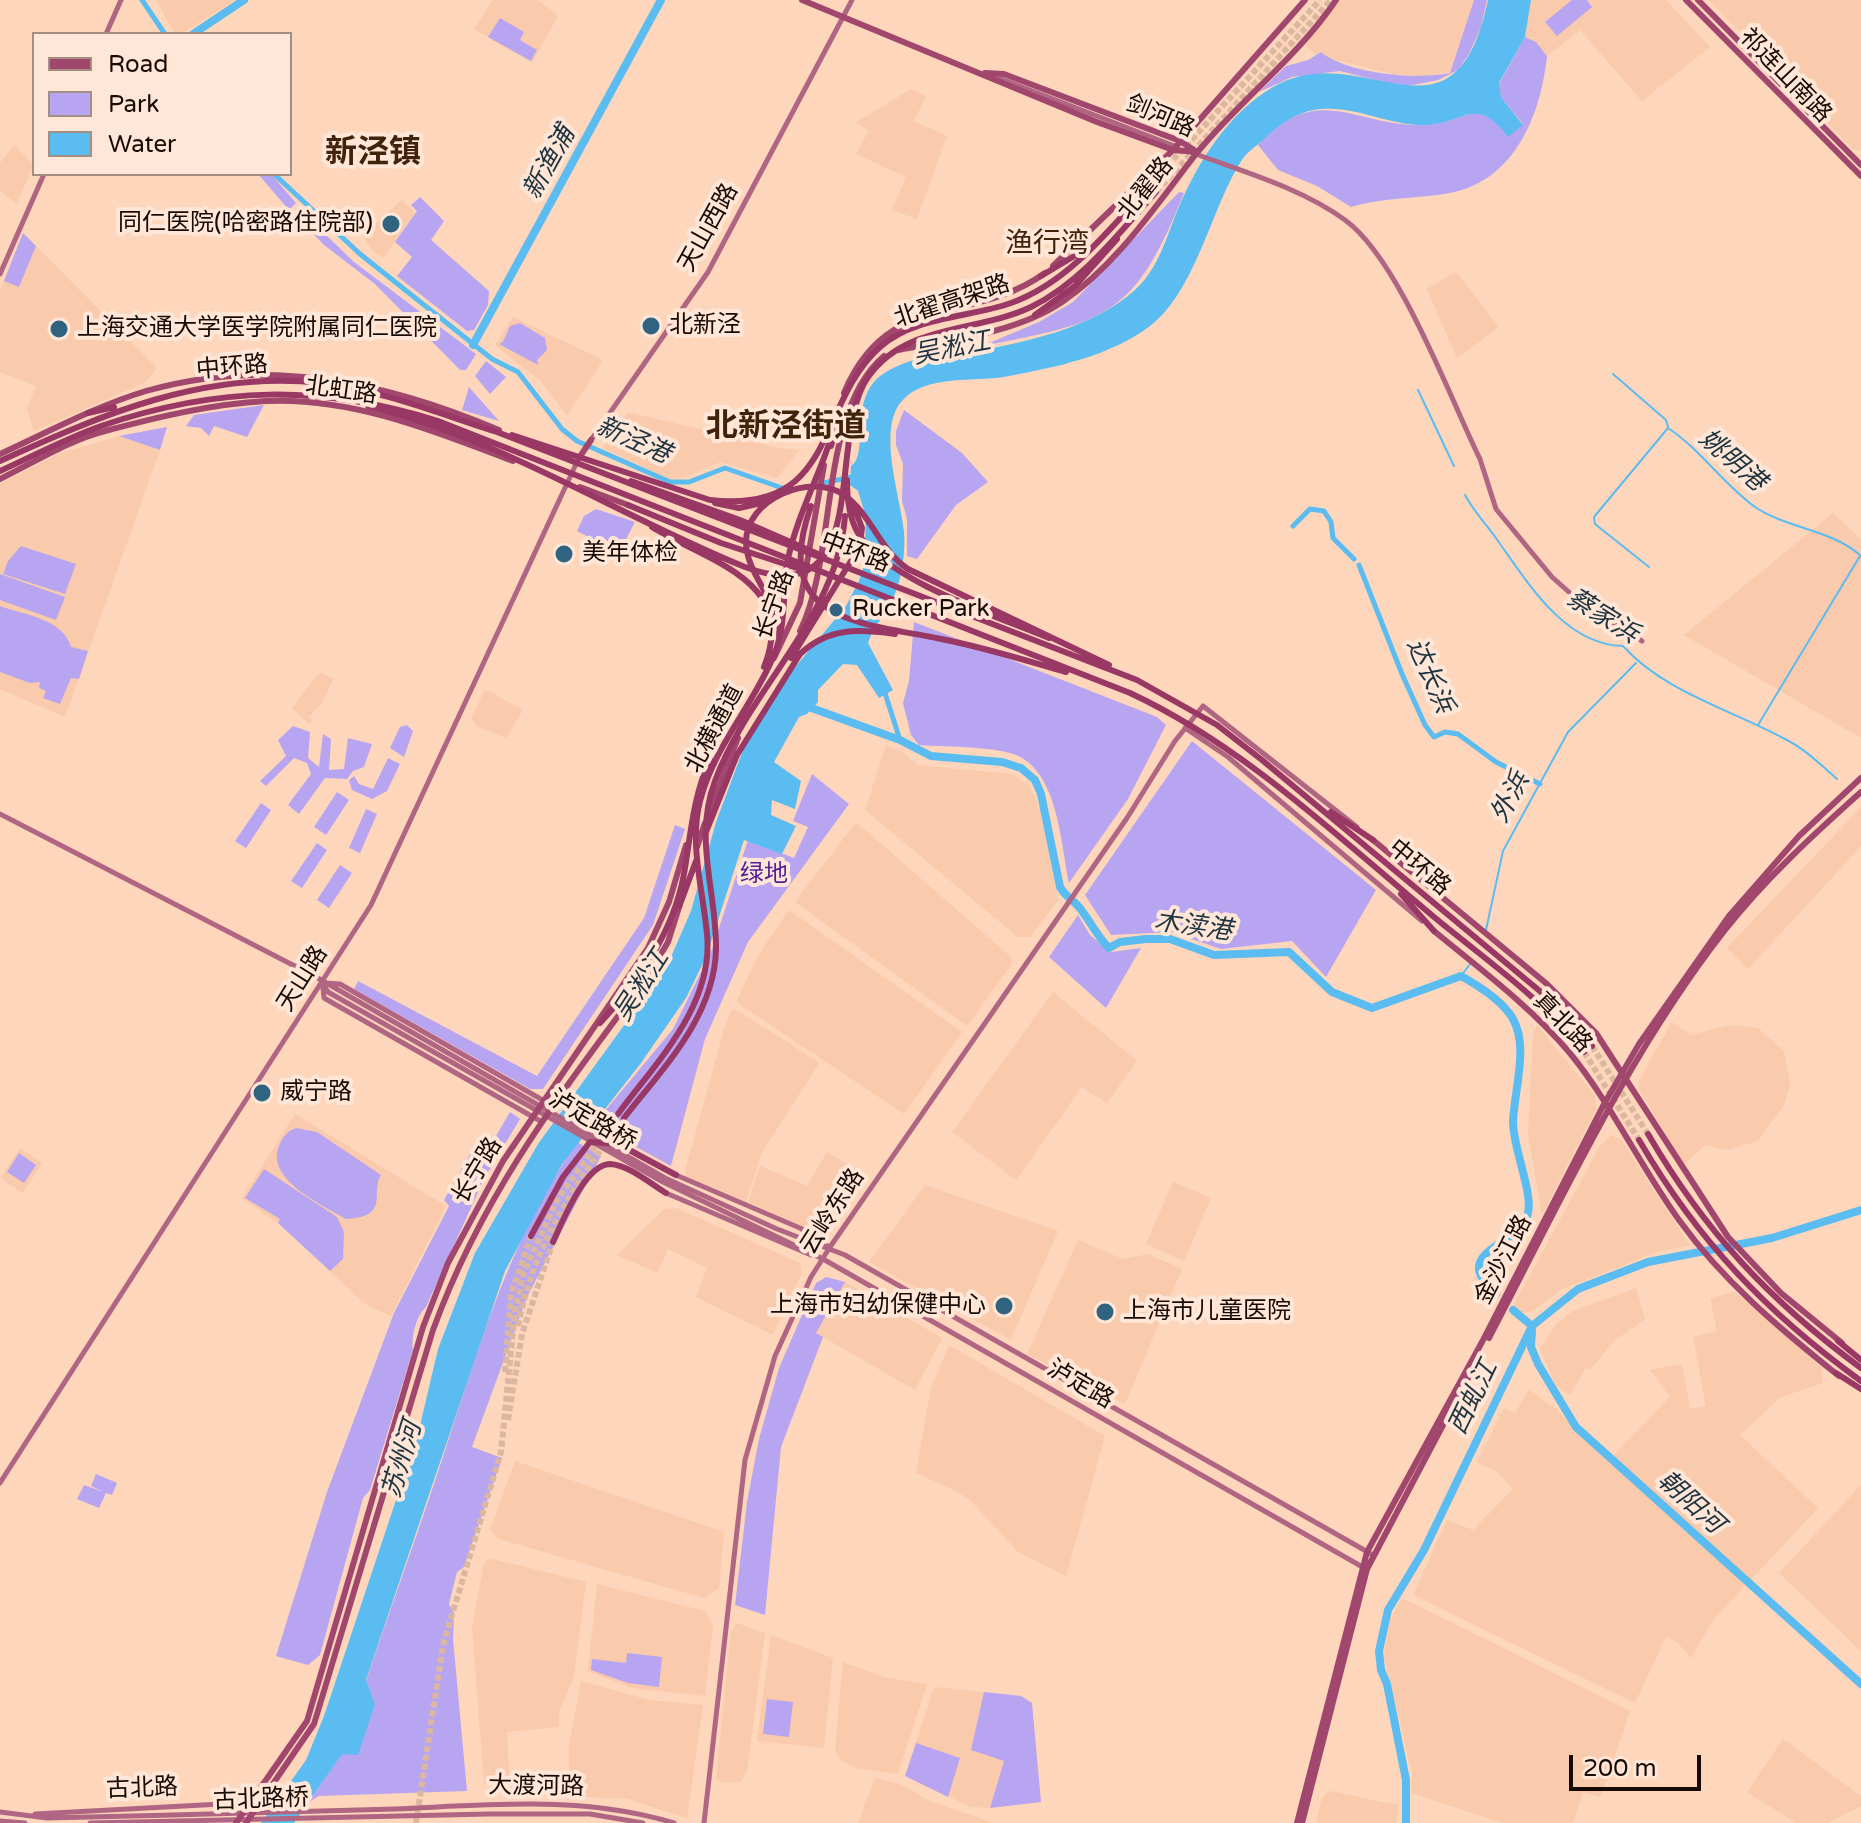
<!DOCTYPE html>
<html>
<head>
<meta charset="utf-8">
<style>
	body { margin:0 }
	#map { position:relative; width:1861px; height:1823px; overflow:hidden; background:#fed6bb; font-family:"Varela Round",sans-serif }
	canvas { display:block }
	.legend { position:absolute; left:32px; top:32px; width:260px; height:144px; box-sizing:border-box; background:#ffe6d7; border:2px solid #a28e82; margin:0; padding:10px 14px; list-style:none; font-size:24px; color:#170a03 }
	.legend li { display:flex; align-items:center; gap:16px; height:40px }
	.legend b { width:40px; border:2px solid #a28e82 }
	.scale { position:absolute; left:1569px; top:1755px; width:132px; height:36px; box-sizing:border-box; border:4px solid #170a03; border-top:0; padding-left:10px; font-size:24px; line-height:28px; white-space:nowrap; color:#170a03; -webkit-text-stroke:6px #ffe6d7; paint-order:stroke }
</style>
</head>
<body>
<div id="map">
<canvas width="1861" height="1823"></canvas>
<ul class="legend">
<li><b style="height:10px;background:#a1476e"></b>Road</li>
<li><b style="height:22px;background:#b8a5f2"></b>Park</li>
<li><b style="height:22px;background:#5bbcf1"></b>Water</li>
</ul>
<div class="scale">200 m</div>
</div>
<script>
const g = document.querySelector('canvas').getContext('2d');
g.lineJoin = 'round';
function fillPath(path, color) { g.fillStyle = color; g.fill(path, 'evenodd'); }
function strokePath(path, color, width, dash) { g.strokeStyle = color; g.lineWidth = width; g.lineCap = dash ? 'butt' : 'round'; g.setLineDash(dash || []); g.stroke(path); }
function drawText(font, color, halo, rows, align = 'center') {
  g.font = font + ' "Varela Round","Noto Sans SC",sans-serif'; g.lineWidth = 8; g.setLineDash([]); g.textBaseline = 'middle'; g.strokeStyle = halo; g.fillStyle = color; for (const [text, x, y, turn = 0] of rows) {
    g.save(); g.translate(x, y); g.rotate((+turn || 0) * Math.PI / 180); g.textAlign = isNaN(turn) ? turn : align; if (halo) g.strokeText(text, 0, 0); g.fillText(text, 0, 0); g.restore();
  }
}
const built = new Path2D(`
	M156,0H235L181,34H175Z
	M493,0H536L556,13L557,18L532,63L474,29Z
	M1338,0H1474L1450,72L1430,76L1393,74L1331,59L1321,51L1317,55L1305,45Z
	M1531,0H1666L1710,47L1642,101L1580,30L1547,56L1536,42L1525,37Z
	M1709,0H1861V150L1853,149Z
	M911,89L926,96L914,121L947,136L917,219L892,210L906,177L856,154L869,130L855,123Z
	M14,145L34,165L16,204L0,190V163Z
	M402,200L415,213L383,258L371,249L363,235Z
	M23,233L157,368L144,383L34,431L27,409L36,386L0,372V290Z
	M1456,272L1499,327L1457,358L1427,289Z
	M513,317L603,360L567,416L543,383L495,345Z
	M628,412L779,448L799,450L777,478L721,462L685,477L669,479L603,448Z
	M119,436L160,450L65,717L0,689V484L59,454Z
	M1833,513L1861,539V738L1684,635Z
	M322,673L333,679L322,703L309,717L313,721L309,724L292,708L316,676Z
	M485,689L523,710L506,738L476,726L472,718Z
	M886,745L901,751L918,765L1013,774L1030,786L1041,814L1058,900L1030,937H1018L865,810Z
	M1861,807V846L1748,969L1727,948Z
	M856,822L1011,957L1012,964L967,1026L795,902Z
	M789,910L962,1032L904,1114L736,1002L759,954Z
	M1053,992L1137,1061L1107,1103L1082,1087L1016,1180L952,1132Z
	M735,1009L817,1061L818,1065L761,1154L746,1202L687,1177L685,1171L724,1029L731,1011Z
	M1672,1022L1690,1035L1730,1025L1758,1028L1784,1051L1790,1084L1784,1105L1758,1141L1727,1150L1705,1145L1684,1165L1639,1089V1080Z
	M1537,1025L1595,1096L1596,1109L1542,1215L1528,1135L1533,1034Z
	M295,1114L446,1206L391,1316L365,1304L278,1223L242,1198Z
	M1612,1135L1622,1141L1690,1246L1660,1251L1562,1289L1533,1311L1520,1313L1513,1306L1601,1144Z
	M20,1148L42,1163L23,1193L0,1178Z
	M827,1152L867,1176L830,1229L814,1231L748,1202L760,1166L807,1186Z
	M1173,1182L1211,1198L1184,1261L1146,1244Z
	M925,1185L1058,1231L1011,1340L869,1262Z
	M676,1208L800,1263L802,1273L773,1335L696,1297L707,1268L668,1249L657,1273L617,1255L663,1210Z
	M1078,1240L1123,1259L1148,1254L1182,1269L1125,1404L1027,1354Z
	M845,1282L942,1338L915,1390L816,1333Z
	M1636,1288L1645,1319L1614,1341L1590,1370L1586,1368L1570,1395L1556,1385L1540,1349L1557,1323L1573,1311Z
	M1735,1292L1821,1367L1823,1383L1781,1397L1740,1435L1818,1508L1713,1620L1691,1658L1678,1643L1666,1637L1635,1703L1413,1595L1447,1520L1473,1530L1513,1489L1496,1471L1477,1462L1504,1408L1515,1413L1529,1390L1556,1409L1608,1461L1670,1397L1650,1370L1682,1364L1690,1409L1706,1406L1693,1337L1717,1331L1710,1298Z
	M949,1345L1105,1436L1066,1576L1018,1552L971,1501L956,1491L916,1473L931,1387Z
	M515,1461L724,1532L719,1588L704,1598L499,1539L490,1530Z
	M1861,1485V1651L1779,1573Z
	M493,1559L586,1582L574,1676L559,1713V1727L507,1732L509,1774L501,1783L484,1784L472,1627L483,1568L486,1560Z
	M597,1584L705,1611L713,1624L705,1696L632,1688L588,1671Z
	M1402,1598L1630,1711L1601,1797L1583,1792L1573,1823H1503L1411,1793L1412,1772L1384,1657L1390,1620Z
	M737,1623L765,1633L747,1772L741,1782H721L716,1779L731,1632Z
	M771,1635L833,1658L824,1748L757,1741Z
	M843,1662L887,1678L927,1684L898,1774L856,1768L840,1760L835,1749Z
	M581,1681L649,1700L703,1705L687,1818L627,1799L569,1796V1745Z
	M934,1687L1021,1696L1032,1703L1041,1802L990,1808L971,1807L905,1776Z
	M1783,1739L1861,1796V1806L1828,1823H1796L1747,1792Z
	M875,1778L902,1785L930,1801L993,1823H858Z
	M1329,1791L1398,1805L1396,1823H1316L1322,1798Z`);
const green = new Path2D(`
	M1474,0H1487L1481,27L1469,54L1458,70L1438,80L1403,87L1340,71L1292,77L1259,92L1286,66L1308,60L1321,52C1348,74 1416,80 1450,73Z
	M1572,0H1587L1592,7L1557,36L1545,22Z
	M500,18L524,32L520,40L537,50L531,61L488,37Z
	M1525,37L1536,42L1547,56C1541,114 1515,181 1450,193C1417,199 1384,197 1351,207L1317,186L1278,170L1258,145C1317,79 1357,128 1426,125C1443,125 1458,116 1475,113C1488,111 1508,121 1523,124L1501,97L1499,84Z
	M258,174H271L296,203L289,210Z
	M1179,192L1184,193C1135,316 1108,322 982,346L1039,322L1073,302Z
	M420,197L444,221L431,240L489,291L488,305L474,330L467,331L397,276L412,257L395,242L417,211L411,205Z
	M303,213L354,262L476,354L466,370H460L375,284L324,245L300,220Z
	M23,233L36,246L19,287L4,281Z
	M520,323L545,338L547,350L537,360L538,365L499,344L503,342L510,326Z
	M486,361L506,377L490,394L475,376Z
	M469,387L499,421L462,410Z
	M264,405L247,437L214,426L209,436L201,428L186,426L194,415Z
	M904,410L962,453L988,482L956,505L917,559L907,556V519L902,501L903,464L896,445V431Z
	M167,427L160,450L119,436Z
	M596,509L635,522L619,553L577,531L584,516Z
	M21,546L76,564L65,594L3,574L8,561Z
	M0,574L65,597L56,620L0,600Z
	M0,606C25,615 63,619 71,647L88,651L79,679L71,678L60,704L43,698L46,691L39,688L40,682L30,683L0,672Z
	M914,622L1157,717L1166,725L1128,799L1069,883C1060,840 1058,762 1006,752C978,746 947,747 919,745L911,735L903,703L909,681Z
	M407,725L413,731L404,757L390,748L400,727Z
	M293,726L310,732L308,758L319,767L323,734L331,739L329,770L344,769L348,738L372,744L364,767L353,771L347,779L325,778L299,814L288,805L311,774L307,763L294,758L266,786L260,781L286,756L278,740Z
	M1192,741L1376,890L1326,977L1292,941L1221,949L1171,932L1111,935L1085,895Z
	M388,758L400,764L387,791L372,799L352,790L349,780L354,776L359,784L373,789Z
	M812,774L849,804L748,942L705,1039L671,1166L594,1124L673,1029L711,952L748,840L794,858L808,827L793,821Z
	M337,792L349,800L326,835L314,827Z
	M261,803L271,810L246,848L235,841Z
	M366,809L377,814L360,853L349,848Z
	M675,825L685,829L653,925L543,1089H530L354,989L358,981L537,1076L644,918Z
	M317,843L327,850L302,888L291,881Z
	M340,865L352,873L329,908L317,900Z
	M1078,915L1090,935L1111,952L1141,948L1106,1008L1049,957Z
	M510,1112L520,1119L484,1179L426,1307C416,1316 411,1337 413,1350L370,1490L363,1498L320,1655L308,1665L276,1656L327,1492L394,1313L449,1206L444,1200L477,1142L489,1148Z
	M296,1128L317,1132L381,1175C370,1192 391,1217 346,1219C322,1205 265,1179 279,1146C283,1136 287,1132 296,1128Z
	M577,1142L601,1156L527,1297L472,1447L502,1458L464,1567L457,1572L449,1604L454,1613L453,1639L467,1791L319,1796L309,1802L375,1704L366,1681C388,1615 412,1550 434,1484C474,1365 504,1247 577,1142Z
	M19,1153L36,1165L24,1183L7,1172Z
	M264,1169L337,1217L344,1232L343,1259L330,1271L278,1223L280,1219L245,1198Z
	M826,1277L845,1282L816,1333L823,1337L781,1447L765,1615L735,1605L747,1502L759,1439L779,1368L816,1283Z
	M96,1474L117,1483L112,1495L106,1493L99,1508L77,1499L84,1485L104,1492L91,1486Z
	M627,1653L662,1657L659,1687L628,1683L591,1670L592,1659L626,1663Z
	M984,1692L1021,1696L1032,1703L1041,1802L990,1808L1004,1761L971,1750Z
	M767,1699L793,1702L789,1737L763,1734Z
	M916,1743L960,1758L948,1797L905,1776Z`);
const water = new Path2D(`
	M1488,0H1531L1525,37L1499,83L1501,97L1523,125L1508,137C1473,91 1464,128 1417,125C1385,123 1355,107 1322,109C1300,110 1281,123 1265,138C1257,146 1246,152 1240,163C1211,210 1195,292 1150,326C1110,356 1057,367 1009,376C975,383 925,373 901,402C877,431 901,498 904,532C906,557 900,592 885,613C880,621 871,632 868,643L893,690L879,698L857,665L843,664L818,690V702L807,714L799,717L774,762L801,781L795,809L772,800L771,815L796,826L782,854L744,840L706,957L686,998L641,1063L562,1164L505,1271L366,1680L375,1704L358,1755L342,1754L294,1823H261L306,1760L324,1716L418,1434L438,1349L475,1253L538,1144L667,966L691,911L716,822L746,742L791,672L846,606L859,581L864,565L866,517L858,491L850,485L851,466C870,455 847,398 883,374C915,353 942,358 974,352C1021,342 1092,330 1136,289C1158,269 1167,236 1178,209C1198,162 1228,113 1273,87C1363,34 1454,162 1488,0Z`);
const stream = new Path2D(`
	M1613,374L1666,420L1668,427
	M1418,390L1454,466
	M1465,495C1474,512 1487,525 1498,541C1528,583 1565,645 1623,646C1663,691 1731,710 1783,738C1804,748 1820,764 1837,779
	M1649,567L1595,524L1594,517L1668,428C1701,450 1723,484 1755,507C1788,529 1831,529 1861,556
	M1758,725L1860,556
	M1486,930L1503,851L1568,732L1636,663
	M1461,976L1470,964`);
const canal = new Path2D(`
	M142,0L165,34
	M274,174L360,254L492,359L518,372L562,429L577,441L670,482H689L725,468L785,489
	M819,484L856,476
	M1293,526L1310,509L1324,511L1331,522L1333,538L1354,559
	M1359,565L1402,674L1425,725L1434,737L1445,732L1458,734L1496,762L1540,784
	M884,690L900,740`);
const river = new Path2D(`
	M193,34L244,0
	M473,345L661,0
	M806,706L900,740L931,756L1002,762L1021,768L1035,780L1041,794L1060,887C1066,898 1076,901 1082,911C1092,924 1097,936 1109,948L1120,942L1146,939H1170L1214,955L1289,952L1332,992L1372,1008L1461,976C1479,986 1503,1001 1513,1019C1529,1047 1514,1091 1513,1122C1513,1148 1533,1192 1528,1213C1521,1247 1446,1250 1496,1294
	M1513,1310L1532,1326
	M1532,1330L1531,1347L1538,1364L1576,1427L1861,1684
	M1406,1823V1780L1387,1684L1381,1670L1379,1651L1388,1610L1424,1550L1532,1326L1578,1289L1648,1262L1772,1238L1861,1210`);
const trunkTunnel = new Path2D(`
	M1149,186L1320,0
	M1156,192L1331,0
	M1592,1046L1648,1134
	M1584,1052L1639,1140
	M518,1326C533,1246 576,1182 624,1118
	M505,1372L511,1294L531,1236
	M508,1420L522,1334L553,1242
	M416,1823L443,1645L501,1452L515,1312L524,1272L557,1200L618,1114`);
const secondary = new Path2D(`
	M106,34L121,0
	M999,78L1177,147
	M1193,153C1244,172 1301,188 1345,220C1399,259 1449,396 1480,459L1496,509L1552,577L1579,601L1642,641
	M0,274L44,174
	M591,440L708,272L852,0
	M1185,728L1228,757L1422,921
	M0,814L316,977L665,1178L777,1229L845,1255L1373,1555
	M324,983L340,984L553,1106
	M323,984L328,992L663,1182L823,1259L1366,1569
	M323,988L324,998L542,1122
	M676,1175L800,1228L826,1244
	M666,1193L811,1255
	M0,1483L371,905L577,462
	M0,1812L47,1818C163,1815 279,1813 395,1809C489,1805 583,1795 674,1823
	M35,1814L240,1803L256,1806
	M0,1821L25,1823
	M90,1823L488,1814H590L643,1823
	M704,1823L745,1460L775,1356L811,1277L830,1247L1127,818L1175,741L1203,706L1357,827`);
const primary = new Path2D(`
	M802,0L1097,122L1173,150L1197,152L1180,141L1004,74L985,73
	M1686,0L1861,176
	M1698,0L1861,165
	M1053,266L1173,150L1305,0
	M898,350C951,340 1016,333 1062,302C1117,265 1156,205 1196,154C1240,100 1297,58 1336,0
	M844,393C888,288 970,327 1045,273
	M0,454C48,432 96,406 146,391C267,356 386,382 499,430
	M579,458L591,440
	M0,479C33,463 69,440 105,431C158,417 211,404 266,401C352,397 435,431 513,461
	M580,487L628,505
	M800,631C838,554 818,412 884,356
	M774,658L800,603L824,465
	M709,813L738,738
	M1373,840L1547,984L1596,1033L1728,1237L1781,1293L1842,1343
	M697,847L705,823
	M1434,931C1480,969 1530,1006 1569,1052C1611,1103 1640,1166 1679,1220C1723,1281 1780,1329 1839,1376
	M1489,1338C1562,1199 1628,1054 1725,930C1765,879 1813,835 1861,792
	M236,1823L307,1721L423,1327L448,1263L503,1161L648,948L669,902L686,845
	M246,1823L314,1724L433,1330C484,1190 563,1091 650,973L668,942L680,904
	M1297,1823L1367,1552L1482,1342L1604,1104L1639,1044L1729,916L1799,836L1861,778
	M1302,1823L1367,1569L1480,1355`);
const trunk = new Path2D(`
	M1041,276L1086,249
	M1035,315L1075,286L1117,239
	M368,406C502,439 619,516 745,567C876,616 825,438 868,377C906,323 976,333 1031,307C1082,282 1119,233 1156,192
	M88,413L114,407
	M512,435L710,500C839,514 814,406 880,347C915,316 969,318 1011,303C1068,283 1110,229 1149,186
	M831,446L838,422
	M0,461C103,414 205,370 321,383C381,390 440,414 497,432L1137,680L1217,725L1262,760L1541,992L1592,1046
	M0,471C33,456 67,438 101,426C218,386 320,384 438,421L1130,693C1244,746 1339,838 1434,917C1486,960 1543,999 1584,1052
	M847,480C847,498 849,518 858,533C885,580 999,617 1049,638
	M631,481L740,520L818,554
	M715,503L739,508L766,502
	M628,505L721,543L803,570
	M811,506C770,622 858,622 941,639C983,647 1024,660 1066,672
	M652,527C708,562 799,580 764,667
	M777,635C779,599 747,576 746,543C745,499 811,472 844,495C872,515 880,551 908,569L1109,665
	M791,658L859,548L862,528L854,507
	M1331,812L1373,840
	M706,832L737,755L800,654C829,627 859,629 895,634
	M1401,894L1434,931
	M679,907L696,861
	M600,1023C640,979 673,933 684,874C691,833 693,797 710,759
	M618,1114C657,1061 714,1005 707,934C703,890 689,844 700,801C714,746 753,706 774,655C787,623 782,592 788,559C796,520 816,482 829,444
	M624,1118C663,1068 714,1017 716,950C717,892 693,839 715,781C749,688 837,619 845,516
	M1648,1134C1705,1232 1770,1301 1861,1368
	M1639,1140C1698,1241 1766,1312 1861,1381
	M531,1236L563,1177L590,1142L618,1144L676,1175
	M553,1242C562,1223 585,1164 610,1164C629,1165 651,1184 666,1193
	M1838,1341L1861,1360
	M1836,1373L1861,1389`);
const markers = [
	[391,224,10,"#306380"],
	[651,326,10,"#306380"],
	[59,329,10,"#306380"],
	[564,554,10,"#306380"],
	[836,610,8,"#306380"],
	[262,1093,10,"#306380"],
	[1004,1306,10,"#306380"],
	[1105,1312,10,"#306380"]
];
const streetNames = [
	["祁连山南路",1785,76,46],
	["剑河路",1160,117,23],
	["北翟路",1146,189,-51],
	["天山西路",709,228,-61],
	["北翟高架路",952,302,-18],
	["中环路",232,368,-5],
	["北虹路",341,391,8],
	["中环路",855,553,21],
	["长宁路",775,605,-70],
	["北横通道",715,729,-62],
	["中环路",1419,868,40],
	["天山路",303,979,-58],
	["真北路",1562,1023,46],
	["泸定路桥",592,1121,30],
	["长宁路",478,1171,-59],
	["云岭东路",833,1212,-57],
	["金沙江路",1504,1260,-63],
	["泸定路",1080,1385,30],
	["大渡河路",536,1787,1],
	["古北路",142,1789,-2],
	["古北路桥",261,1800,-2]
];
const poiNames = [
	["同仁医院(哈密路住院部)",373,224,"right"],
	["北新泾",669,326],
	["上海交通大学医学院附属同仁医院",77,329],
	["美年体检",582,554],
	["Rucker Park",852,610],
	["威宁路",280,1093],
	["上海市妇幼保健中心",986,1306,"right"],
	["上海市儿童医院",1123,1312]
];
const parkNames = [
	["绿地",764,875]
];
const waterNames = [
	["新渔浦",550,163,-61],
	["吴淞江",952,349,-11],
	["新泾港",633,441,24],
	["姚明港",1732,461,41],
	["蔡家浜",1602,617,32],
	["达长浜",1429,676,66],
	["外浜",1511,798,-62],
	["木渎港",1193,927,8],
	["吴淞江",642,986,-57],
	["西虬江",1474,1398,-64],
	["苏州河",403,1460,-73],
	["朝阳河",1690,1503,42]
];
const quarterNames = [
	["渔行湾",1047,245]
];
const districtNames = [
	["新泾镇",373,154],
	["北新泾街道",786,428]
];
fillPath(built, '#f9caab');
fillPath(green, '#b8a5f2');
fillPath(water, '#5bbcf1');
strokePath(stream, '#5bbcf1', 2);
strokePath(canal, '#5bbcf1', 5);
strokePath(river, '#5bbcf1', 8);
strokePath(trunkTunnel, '#dbb79f', 6, [6, 3]);
strokePath(secondary, '#b06683', 5);
strokePath(primary, '#a1476e', 6);
strokePath(trunk, '#9a3865', 6);
for (const [x, y, r, color] of markers) { const dot = new Path2D(); dot.arc(x, y, r, 0, 2 * Math.PI); g.fillStyle = color; g.fill(dot); strokePath(dot, '#ffe6d7', 3); }
drawText('24px', '#170a03', '#ffe6d7', streetNames);
drawText('24px', '#170a03', '#ffe6d7', poiNames, 'left');
drawText('24px', '#4f1e96', '#ffe6d7', parkNames);
drawText('italic 26px', '#1f3441', '#ffe6d7', waterNames);
drawText('28px', '#41230c', '#ffe6d7', quarterNames);
drawText('bold 32px', '#41230c', '#ffe6d7', districtNames);
</script>
</body>
</html>
